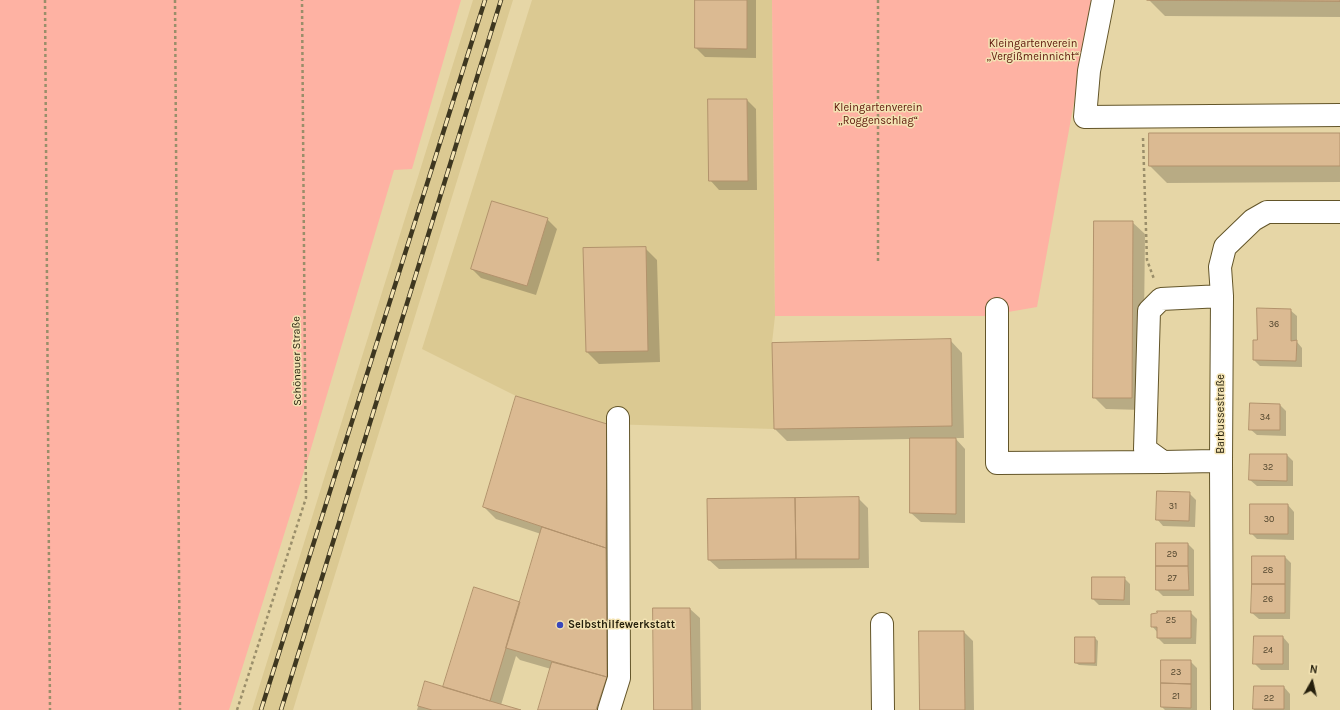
<!DOCTYPE html>
<html>
<head>
<meta charset="utf-8">
<style>
	body { margin:0 }
	#map { position:relative; width:1340px; height:710px; overflow:hidden; background:#e6d6a6; font-family:Karla,sans-serif }
	canvas { display:block }
	.north { position:absolute; left:1292px; top:662px; width:40px; height:40px; -webkit-text-stroke:3px #f3e3b3; paint-order:stroke; rotate:8deg; font-size:11px; font-weight:700; line-height:16px; text-align:center; color:#251f0c }
	.north::after { content:''; display:block; margin:auto; width:14px; height:18px; background:#251f0c; clip-path:polygon(50% 0,100% 100%,50% 72%,0 100%) }
</style>
</head>
<body>
<div id="map">
<canvas width="1340" height="710"></canvas>
<div class="north">N</div>
</div>
<script>
const g = document.querySelector('canvas').getContext('2d');
g.lineJoin = 'round';
function fillPath(path, color) { g.fillStyle = color; g.fill(path, 'evenodd'); }
function strokePath(path, color, width, dash) { g.strokeStyle = color; g.lineWidth = width; g.lineCap = dash ? 'butt' : 'round'; g.setLineDash(dash || []); g.stroke(path); }
function drawText(font, color, halo, rows, align = 'center') {
  g.font = font + ' Karla,sans-serif'; g.lineWidth = 3; g.setLineDash([]); g.textBaseline = 'middle'; g.strokeStyle = halo; g.fillStyle = color; for (const [text, x, y, turn = 0] of rows) {
    g.save(); g.translate(x, y); g.rotate((+turn || 0) * Math.PI / 180); g.textAlign = isNaN(turn) ? turn : align; if (halo) g.strokeText(text, 0, 0); g.fillText(text, 0, 0); g.restore();
  }
}
const built = new Path2D(`
	M473,0H513L293,710H252Z
	M532,0H772L775,316L772,343L774,429L607,424L516,396L422,349Z`);
const green = new Path2D(`
	M0,0H461L412,169L394,170L309,455L229,710H0Z
	M772,0H1091L1080,69L1037,307L985,316H775Z`);
const shadow = new Path2D(`
	M696,0H756V58L705,57L696,48Z
	M1149,0H1340V17L1165,16Z
	M747,100L756,109L757,190H719L710,180Z
	M1150,134H1340V182L1167,183L1150,166Z
	M547,219L557,229L536,295L481,278L472,269Z
	M1132,222L1145,234L1143,410L1106,409L1094,397Z
	M645,248L657,260L660,362L599,364L587,352Z
	M1290,310L1297,316V342L1302,348V367L1260,366L1254,360V341H1258Z
	M950,340L962,353L964,438H955L965,449V523L921,522L911,513V439L787,441L775,429Z
	M1280,405L1286,411V436L1257,435L1250,429Z
	M607,425L619,437L608,710H539L551,669L520,660L516,656L501,705L518,710H417L426,682L444,688L521,603L541,534L496,519L484,507Z
	M1287,455L1293,461V486H1257L1250,480Z
	M1189,493L1196,500L1195,527L1163,526L1157,519Z
	M858,498L868,508L869,568L719,569L709,560Z
	M1288,505L1294,512V540L1257,539L1251,533Z
	M1188,544L1194,550V596H1163L1157,590Z
	M1285,557L1291,563L1290,619H1259L1252,613Z
	M1124,578L1130,584V605H1099L1093,599Z
	M654,609H690L700,618L701,710H655Z
	M1190,612L1197,619L1196,644H1164L1158,638V633L1152,626Z
	M964,632L973,641L974,710H921Z
	M1283,637L1289,644V670H1261L1254,663Z
	M1095,638L1098,641L1097,666L1079,665L1076,663Z
	M1191,662L1197,668V710H1165L1162,707Z
	M1255,687H1284L1290,694V710H1254Z`);
const building = new Path2D(`
	M695,0H747V49L695,48Z
	M1147,0H1340V1Z
	M708,99H747L748,181H709Z
	M1149,133H1340V166H1149Z
	M492,201L548,218L527,286L471,269Z
	M1094,221H1133L1132,398H1093Z
	M646,247L648,351L586,352L583,248Z
	M1257,308L1291,309V341L1297,340L1296,361L1253,360V340H1257Z
	M951,339L952,426L774,429L772,343Z
	M516,396L607,424L606,548L483,507Z
	M1250,403L1280,404V430H1249Z
	M910,438H956V514L910,513Z
	M1250,454H1287V481L1249,480Z
	M1157,491L1190,492L1189,521L1156,520Z
	M859,497V559H796L795,498Z
	M795,498L796,559L708,560L707,499Z
	M1250,504H1288V534H1250Z
	M542,527L606,548L607,677L506,648Z
	M1156,543H1188V566H1156Z
	M1252,556H1285V584H1252Z
	M1156,566H1188L1189,590H1156Z
	M1092,577H1125L1124,600L1092,599Z
	M1252,584H1285V613H1251Z
	M474,587L520,602L490,701L443,687Z
	M653,608H690L692,710H654Z
	M1157,611H1191V638H1157V627H1151V614L1157,613Z
	M919,631H964L965,710H920Z
	M1254,636H1283V664H1253Z
	M1075,637H1095V663H1075Z
	M1161,660H1191V684L1161,683Z
	M552,662L607,677L596,710H538Z
	M425,681L490,701L521,710H432L418,706Z
	M1161,683L1191,684V708L1161,707Z
	M1254,686H1284V709H1253Z`);
const path = new Path2D(`
	M45,0L50,710
	M175,0L180,710
	M878,0V264
	M1143,138L1147,260L1154,279
	M237,710L306,498L302,0`);
const minor = new Path2D(`
	M1103,0L1089,71L1085,117L1340,115
	M997,309V463L1163,462
	M1221,462L1215,461L1163,462L1145,449L1149,311L1161,299L1222,296
	M882,624L883,710
	M609,710L619,678L618,418
	M1222,710L1221,462L1222,296L1220,267L1225,247L1253,220L1267,212H1340`);
const rail = new Path2D(`
	M261,710L485,0
	M281,710L501,0`);
const markers = [
	[560,625,4,"#3947ba"]
];
const numberNames = [
	["36",1274,324],
	["34",1265,417],
	["32",1268,467],
	["31",1173,506],
	["30",1269,519],
	["29",1172,554],
	["28",1268,570],
	["27",1172,578],
	["26",1268,599],
	["25",1171,620],
	["24",1268,650],
	["23",1176,672],
	["21",1176,696],
	["22",1269,698]
];
const parkNames = [
	["Kleingartenverein",1033,44],
	["„Vergißmeinnicht“",1033,57],
	["Kleingartenverein",878,108],
	["„Roggenschlag“",878,121]
];
const streetNames = [
	["Schönauer Straße",297,361,-91],
	["Barbussestraße",1221,414,-90]
];
const poiNames = [
	["Selbsthilfewerkstatt",568,625]
];
fillPath(built, '#dbc992');
fillPath(green, '#feb2a3');
fillPath(shadow, '#0003');
fillPath(building, '#dbba92');
strokePath(building, '#b2926c', 1);
strokePath(minor, '#635529', 24);
strokePath(path, '#9a8e6a', 2.5, [3, 3]);
strokePath(minor, '#fff', 22);
strokePath(rail, '#3e3720', 4.5);
strokePath(rail, '#f3e3b3', 3, [9]);
for (const [x, y, r, color] of markers) { const dot = new Path2D(); dot.arc(x, y, r, 0, 2 * Math.PI); g.fillStyle = color; g.fill(dot); strokePath(dot, '#f3e3b3', 1.5); }
drawText('9px', '#52462e', null, numberNames);
drawText('11px', '#5b150a', '#f3e3b3', parkNames);
drawText('11px', '#251f0c', '#f3e3b3', streetNames);
drawText('bold 11px', '#251f0c', '#f3e3b3', poiNames, 'left');
</script>
</body>
</html>
